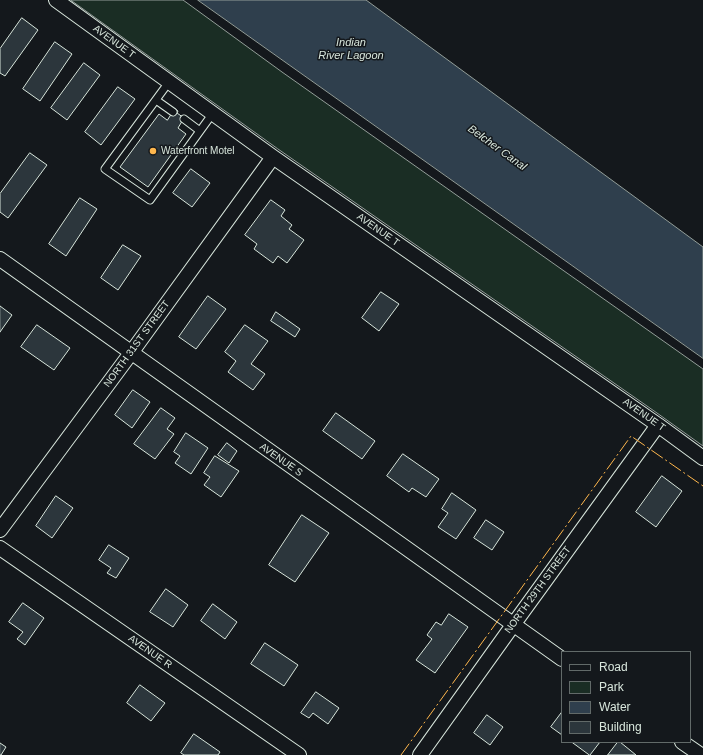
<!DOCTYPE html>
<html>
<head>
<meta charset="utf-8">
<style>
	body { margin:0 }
	#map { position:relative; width:703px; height:755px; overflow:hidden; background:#14181c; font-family:Helvetica,sans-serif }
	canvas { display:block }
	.legend { position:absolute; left:561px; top:651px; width:130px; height:92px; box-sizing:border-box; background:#14181c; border:1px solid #626a69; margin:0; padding:5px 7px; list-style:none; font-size:12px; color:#d8e6dc }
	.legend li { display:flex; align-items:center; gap:8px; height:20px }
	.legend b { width:20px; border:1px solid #626a69 }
</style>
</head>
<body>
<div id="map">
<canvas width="703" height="755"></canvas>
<ul class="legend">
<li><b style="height:5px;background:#14181c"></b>Road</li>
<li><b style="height:11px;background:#1a2d24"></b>Park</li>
<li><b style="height:11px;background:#2f3f4d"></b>Water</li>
<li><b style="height:11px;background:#2c363c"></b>Building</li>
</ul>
</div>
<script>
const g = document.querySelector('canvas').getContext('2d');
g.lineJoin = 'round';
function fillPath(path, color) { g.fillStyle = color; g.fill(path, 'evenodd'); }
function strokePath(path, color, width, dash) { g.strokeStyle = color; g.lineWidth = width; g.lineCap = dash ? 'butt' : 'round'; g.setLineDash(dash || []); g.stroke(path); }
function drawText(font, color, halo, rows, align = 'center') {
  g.font = font + ' Helvetica,sans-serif'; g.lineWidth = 3; g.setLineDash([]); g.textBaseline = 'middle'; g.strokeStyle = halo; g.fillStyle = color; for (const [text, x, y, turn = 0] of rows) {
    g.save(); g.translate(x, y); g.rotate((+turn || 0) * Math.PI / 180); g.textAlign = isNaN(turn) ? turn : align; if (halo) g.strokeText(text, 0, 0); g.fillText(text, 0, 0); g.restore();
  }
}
const green = new Path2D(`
	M71,0H183L282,72L703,369V446L657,413L278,149Z`);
const water = new Path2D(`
	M198,0H366L703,247V358Z`);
const building = new Path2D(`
	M22,18L38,30L5,76L0,73V49Z
	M55,42L72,54L40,101L23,89Z
	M84,63L100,75L67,120L51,108Z
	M118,87L135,99L101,145L85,132Z
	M175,109L178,111L177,113L184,118L178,128L186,134L148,187L120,167L159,114L167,120Z
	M30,153L47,165L8,218L0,212V194Z
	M191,169L210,183L192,207L173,193Z
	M80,198L97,209L66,256L49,244Z
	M271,200L285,210L281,216L292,225L289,229L304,240L287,263L278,256L273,263L254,249L257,244L245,235Z
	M123,245L141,256L118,290L101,278Z
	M381,292L399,304L379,331L362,318Z
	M208,296L226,309L196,349L179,337Z
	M0,306L12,315L0,332Z
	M276,312L300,329L295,337L271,321Z
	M37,325L70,348L54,370L21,347Z
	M245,325L268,341L251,364L265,374L253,390L228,372L236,361L225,352Z
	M133,390L150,402L132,428L115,415Z
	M161,408L175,418L167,429L174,434L155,459L134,444Z
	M336,413L375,441L362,459L323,431Z
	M186,433L208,448L191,474L175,463L180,456L174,452Z
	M227,443L237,451L229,463L218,455Z
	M403,454L439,479L426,497L412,488L409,492L387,476Z
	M215,456L239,471L221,497L204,485L210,477L204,473Z
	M662,476L682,491L656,527L636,512Z
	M452,493L476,510L456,539L438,527L448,513L442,509Z
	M56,496L73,508L52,538L36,526Z
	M302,515L329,533L295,582L269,565Z
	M486,520L504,532L492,550L474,538Z
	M109,545L129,558L116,578L107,573L111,568L99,560Z
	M166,589L188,605L173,627L150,612Z
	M23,603L44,618L25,645L17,639L23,632L9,622Z
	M213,604L237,622L225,639L201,621Z
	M449,614L468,627L435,673L416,660L432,639L427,635L436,622L441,625Z
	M265,643L298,665L284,686L251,664Z
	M140,685L165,703L151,721L127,703Z
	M316,692L339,708L328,724L313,713L309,718L301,713Z
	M562,712V735L551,727Z
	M487,715L503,727L490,745L474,733Z
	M194,734L220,752L218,755H184L181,753Z
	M572,742H600L590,755Z
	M618,742H620L636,755H608Z
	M0,743L6,747L1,755H0Z`);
const service = new Path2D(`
	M169,82L105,169L150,200L213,113
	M156,100L173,112
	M184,119L200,131`);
const minor = new Path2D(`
	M56,0L273,157L658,425L703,458
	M0,259L562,659
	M0,530L131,353L273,157
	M0,548L299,755
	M682,742L701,755
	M420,755L513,625L658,425`);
const power = new Path2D(`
	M401,755L631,436L703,486`);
const markers = [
	[153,151,4,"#ffb74d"]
];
const streetNames = [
	["AVENUE T",114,42,36],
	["AVENUE T",378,230,35],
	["NORTH 31ST STREET",137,344,-54],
	["AVENUE T",644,415,35],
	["AVENUE S",281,460,35],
	["NORTH 29TH STREET",538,590,-54],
	["AVENUE R",150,652,35]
];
const poiNames = [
	["Waterfront Motel",161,151]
];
const waterNames = [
	["Indian",351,43],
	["River Lagoon",351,56],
	["Belcher Canal",497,148,36]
];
fillPath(green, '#1a2d24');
strokePath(green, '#939e99', 1);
fillPath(water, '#2f3f4d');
strokePath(water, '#939e99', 1);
fillPath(building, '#2c363c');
strokePath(building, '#d8e6dc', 1);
strokePath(service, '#d8e6dc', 9);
strokePath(minor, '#d8e6dc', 16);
strokePath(service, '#14181c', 7);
strokePath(minor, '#14181c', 14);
strokePath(power, '#ffb74d', 1, [14, 3, 2, 3]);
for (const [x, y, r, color] of markers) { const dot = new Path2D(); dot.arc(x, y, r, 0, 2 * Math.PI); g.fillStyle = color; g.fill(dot); strokePath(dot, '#14181c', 1.5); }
drawText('10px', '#d8e6dc', '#14181c', streetNames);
drawText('10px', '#d8e6dc', '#14181c', poiNames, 'left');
drawText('italic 11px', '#d8e6dc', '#14181c', waterNames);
</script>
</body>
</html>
